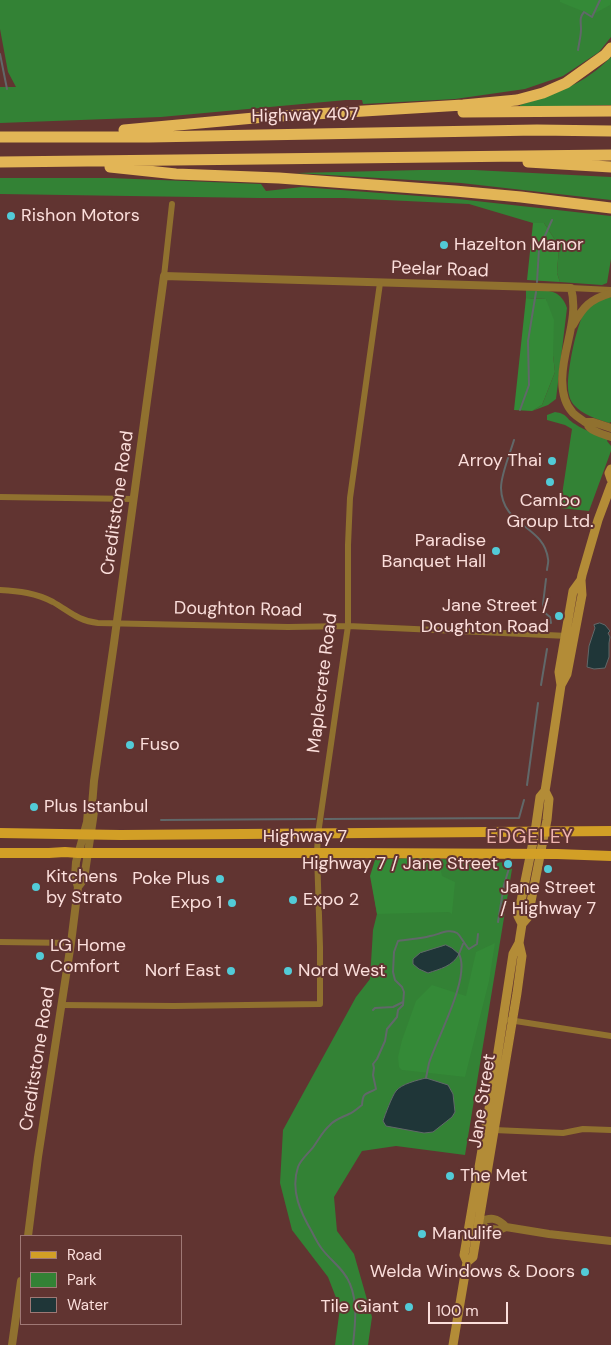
<!DOCTYPE html>
<html>
<head>
<meta charset="utf-8">
<style>
	body { margin:0 }
	#map { position:relative; width:611px; height:1345px; overflow:hidden; background:#613431; font-family:"DM Sans",sans-serif }
	canvas { display:block }
	.legend { position:absolute; left:20px; top:1235px; width:162px; height:90px; box-sizing:border-box; background:#613431; border:1px solid #9f7875; margin:0; padding:6px 9px; list-style:none; font-size:15px; color:#fbdedb }
	.legend li { display:flex; align-items:center; gap:10px; height:25px }
	.legend b { width:25px; border:1px solid #9f7875 }
	.scale { position:absolute; left:428px; top:1302px; width:80px; height:22px; box-sizing:border-box; border:2px solid #fbdedb; border-top:0; padding-left:6px; font-size:15px; line-height:18px; white-space:nowrap; color:#fbdedb; -webkit-text-stroke:4px #613431; paint-order:stroke }
</style>
</head>
<body>
<div id="map">
<canvas width="611" height="1345"></canvas>
<ul class="legend">
<li><b style="height:6px;background:#d29f26"></b>Road</li>
<li><b style="height:14px;background:#338235"></b>Park</li>
<li><b style="height:14px;background:#1f3638"></b>Water</li>
</ul>
<div class="scale">100 m</div>
</div>
<script>
const g = document.querySelector('canvas').getContext('2d');
g.lineJoin = 'round';
function fillPath(path, color) { g.fillStyle = color; g.fill(path, 'evenodd'); }
function strokePath(path, color, width, dash) { g.strokeStyle = color; g.lineWidth = width; g.lineCap = dash ? 'butt' : 'round'; g.setLineDash(dash || []); g.stroke(path); }
function drawText(font, color, halo, rows, align = 'center') {
  g.font = font + ' "DM Sans",sans-serif'; g.lineWidth = 4; g.setLineDash([]); g.textBaseline = 'middle'; g.strokeStyle = halo; g.fillStyle = color; for (const [text, x, y, turn = 0] of rows) {
    g.save(); g.translate(x, y); g.rotate((+turn || 0) * Math.PI / 180); g.textAlign = isNaN(turn) ? turn : align; if (halo) g.strokeText(text, 0, 0); g.fillText(text, 0, 0); g.restore();
  }
}
const green = new Path2D(`
	M0,0H611V37L599,52L563,76L525,89L455,99L363,104L362,100H346L161,117L0,123V87H16L8,72L0,29Z
	M611,57V105L523,107L520,106V105C555,94 585,84 611,57Z
	M421,170H474L611,177V200L461,183L296,173Z
	M0,178H110L261,184L266,191L302,187L458,199L611,216V259L607,283L602,285L560,282L557,273L559,246L544,223H533L469,204L344,198H259L0,194Z
	M526,290C545,291 560,287 567,308L556,399L548,405L532,411L542,405L555,372L546,299L526,298Z
	M611,297V422L609,423C597,419 583,415 574,405C570,401 568,393 568,387C567,372 577,319 587,308C593,301 602,299 611,297Z
	M555,412C568,414 565,418 575,424C585,431 597,434 608,439L607,441L611,446V451L589,511L560,508L572,429L565,425L547,420V415Z
	M410,858L439,859L513,863L465,1155L396,1146L362,1151L334,1197L337,1231L354,1254L372,1317L368,1345H335L340,1308L328,1277L292,1230L280,1183L283,1130L356,997L370,979L373,930L377,914L372,883Z`);
const forest = new Path2D(`
	M560,0H611L610,5L592,15L560,2Z
	M533,223H544L559,246L557,273L560,282L527,280Z
	M526,298L546,299L554,320L553,355L555,372L542,405L532,411L514,410Z
	M410,858L439,859L442,876L455,882L452,914L449,912L377,914L370,876L375,860Z
	M495,943L489,981L465,1077L402,1070L399,1067L398,1057L402,1040L416,1001L432,985L466,996L476,952Z`);
const water = new Path2D(`
	M600,623L605,625L610,631L608,633L610,637L609,643V657L605,668L594,669L587,667L589,646L595,628L594,625Z
	M446,945L452,948L459,954C453,966 440,969 428,973L419,969L413,964V959L420,953Z
	M426,1078L448,1085L453,1094L455,1112L452,1117L433,1132L424,1133L386,1126L383,1121C385,1115 392,1096 396,1091C401,1084 418,1080 426,1078Z`);
const stream = new Path2D(`
	M578,50C579,43 581,36 581,29C581,22 579,18 584,12L592,17L600,0
	M0,54L7,89
	M537,282L539,249L552,220
	M520,410L529,385L528,341L536,292
	M514,440C510,454 501,474 501,488C502,527 544,525 548,559C549,562 547,567 547,570
	M546,579L543,604L544,612L550,617L551,623
	M541,685L547,649
	M527,785L538,703
	M325,819L519,818L524,800
	M161,820L315,819
	M498,922L504,885L510,865
	M373,1010L375,1008L393,1007L403,1002
	M426,1078C427,1073 428,1068 429,1063C437,1038 471,977 459,954L463,944
	M353,1345C355,1326 358,1303 350,1284C345,1270 331,1261 322,1249C318,1244 315,1238 312,1232C301,1213 290,1191 298,1167C301,1159 309,1153 314,1146C319,1139 323,1131 330,1125C335,1119 343,1117 349,1114C354,1112 358,1108 362,1105C363,1091 366,1095 376,1089L373,1075L374,1068L373,1064L377,1059L385,1041L387,1029L397,1017L398,1010L403,1005L404,992L402,987L395,980L393,972L394,952L398,941C409,939 420,939 430,936C438,935 449,928 457,933C460,935 465,945 469,949L477,944L478,934`);
const minor = new Path2D(`
	M164,276L172,204
	M571,288L611,290
	M0,497L133,499
	M0,590C19,591 36,593 53,602C69,611 78,621 98,623L288,627L348,626L568,636
	M0,942L71,943
	M61,1005L174,1006L320,1004V947L317,853L318,834L348,626V545L350,498L380,283
	M509,1020L611,1036
	M494,1130L563,1133L583,1129L611,1130`);
const tertiary = new Path2D(`
	M573,325C583,307 590,299 611,293
	M586,422H593L611,428
	M78,887L84,879L93,819L94,811L92,806
	M474,1221L479,1222L486,1228L499,1230L506,1227L549,1234L611,1241
	M479,1222C490,1217 497,1217 506,1227
	M28,1236L38,1157L71,943L78,887L75,877L76,862L87,822L88,811L92,806L94,781L114,643L164,276L571,288C576,306 572,324 568,342C563,363 556,395 573,413C577,417 581,419 585,422C591,426 585,423 590,428C594,432 605,435 611,437
	M12,1345L21,1281`);
const secondary = new Path2D(`
	M611,469L609,473L611,479
	M561,685L559,672L573,591L581,580
	M522,924L518,916L535,832L540,797L545,791L546,785L561,685L567,674L582,595L581,580L582,575L598,520L611,485
	M467,1262L473,1257L517,993L522,956L519,943
	M453,1345L467,1262L464,1255L491,1097L513,954L519,943L522,924L528,917L547,820L549,799L545,791`);
const primary = new Path2D(`
	M0,833L121,835L611,831
	M0,853H49L65,852L78,853H348L557,854L611,856`);
const motorway = new Path2D(`
	M463,112L611,111
	M124,130L265,117L463,105L517,100L543,93L566,83L605,55L611,48
	M0,137H149L537,130L611,131
	M0,162L611,155
	M528,162L611,167
	M110,167L176,174L279,178L455,191L521,197L611,208`);
const markers = [
	[11,216,5,"#52cbd7"],
	[444,245,5,"#52cbd7"],
	[552,461,5,"#52cbd7"],
	[550,482,5,"#52cbd7"],
	[496,551,5,"#52cbd7"],
	[559,616,5,"#52cbd7"],
	[130,745,5,"#52cbd7"],
	[34,807,5,"#52cbd7"],
	[508,864,5,"#52cbd7"],
	[548,869,5,"#52cbd7"],
	[220,879,5,"#52cbd7"],
	[36,887,5,"#52cbd7"],
	[293,900,5,"#52cbd7"],
	[232,903,5,"#52cbd7"],
	[40,956,5,"#52cbd7"],
	[231,971,5,"#52cbd7"],
	[288,971,5,"#52cbd7"],
	[450,1176,5,"#52cbd7"],
	[422,1234,5,"#52cbd7"],
	[585,1272,5,"#52cbd7"],
	[409,1307,5,"#52cbd7"]
];
const streetNames = [
	["Highway 407",305,116,-1],
	["Peelar Road",440,270,2],
	["Creditstone Road",118,503,-82],
	["Doughton Road",238,610,1],
	["Maplecrete Road",323,683,-83],
	["Highway 7",305,837],
	["Creditstone Road",38,1059,-81],
	["Jane Street",483,1101,-81]
];
const poiNames = [
	["Rishon Motors",21,216],
	["Hazelton Manor",454,245],
	["Arroy Thai",542,461,"right"],
	["Cambo",550,501,"center"],
	["Group Ltd.",550,522,"center"],
	["Paradise",486,541,"right"],
	["Banquet Hall",486,562,"right"],
	["Jane Street /",549,606,"right"],
	["Doughton Road",549,627,"right"],
	["Fuso",140,745],
	["Plus Istanbul",44,807],
	["Highway 7 / Jane Street",498,864,"right"],
	["Kitchens",46,877],
	["by Strato",46,898],
	["Poke Plus",210,879,"right"],
	["Jane Street",548,888,"center"],
	["/ Highway 7",548,909,"center"],
	["Expo 2",303,900],
	["Expo 1",222,903,"right"],
	["LG Home",50,946],
	["Comfort",50,967],
	["Norf East",221,971,"right"],
	["Nord West",298,971],
	["The Met",460,1176],
	["Manulife",432,1234],
	["Welda Windows & Doors",575,1272,"right"],
	["Tile Giant",399,1307,"right"]
];
const neighbourhoodNames = [
	["EDGELEY",530,838]
];
fillPath(green, '#338235');
fillPath(forest, '#348a37');
fillPath(water, '#1f3638');
strokePath(water, '#616869', 1);
strokePath(stream, '#616869', 2);
strokePath(minor, '#90712f', 6);
strokePath(tertiary, '#90712f', 8);
strokePath(secondary, '#b38c37', 9);
strokePath(primary, '#d29f26', 10);
strokePath(motorway, '#e2b556', 11);
for (const [x, y, r, color] of markers) { const dot = new Path2D(); dot.arc(x, y, r, 0, 2 * Math.PI); g.fillStyle = color; g.fill(dot); strokePath(dot, '#613431', 2); }
drawText('18px', '#fbdedb', '#613431', streetNames);
drawText('18px', '#fbdedb', '#613431', poiNames, 'left');
g.letterSpacing = '1px';
drawText('19px', '#ecb4af', '#613431', neighbourhoodNames);
g.letterSpacing = '0px';
</script>
</body>
</html>
